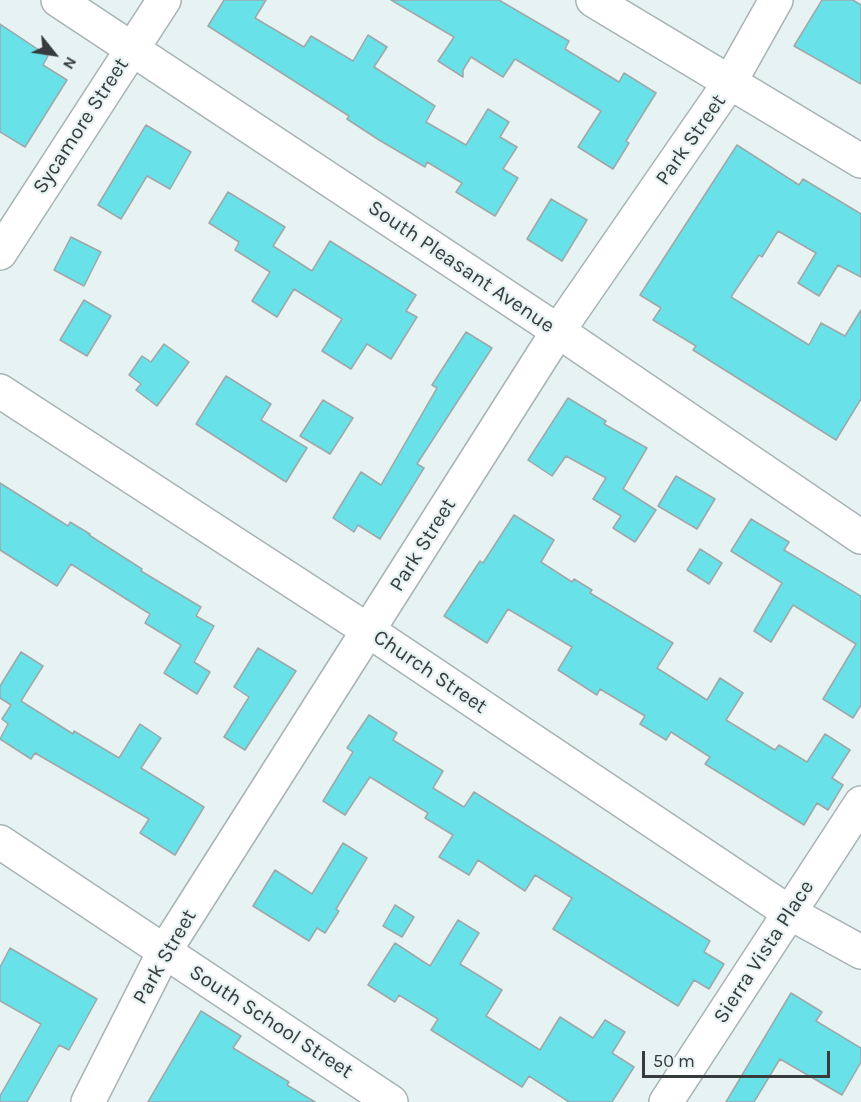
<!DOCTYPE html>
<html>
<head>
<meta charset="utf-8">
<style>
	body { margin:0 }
	#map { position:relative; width:861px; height:1102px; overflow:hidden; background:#e7f2f3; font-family:Karla,sans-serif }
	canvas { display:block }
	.north { position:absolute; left:24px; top:24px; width:60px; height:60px; -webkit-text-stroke:4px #e7f2f3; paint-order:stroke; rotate:120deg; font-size:16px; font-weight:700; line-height:24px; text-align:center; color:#373b3c }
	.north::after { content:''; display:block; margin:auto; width:21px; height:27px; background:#373b3c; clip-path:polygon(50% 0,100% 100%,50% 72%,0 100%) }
	.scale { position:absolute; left:642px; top:1051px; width:188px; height:27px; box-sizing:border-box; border:3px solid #373b3c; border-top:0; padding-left:8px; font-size:18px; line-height:21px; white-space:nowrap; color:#373b3c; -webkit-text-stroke:4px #e7f2f3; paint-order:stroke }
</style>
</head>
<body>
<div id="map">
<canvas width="861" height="1102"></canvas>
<div class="north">N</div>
<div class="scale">50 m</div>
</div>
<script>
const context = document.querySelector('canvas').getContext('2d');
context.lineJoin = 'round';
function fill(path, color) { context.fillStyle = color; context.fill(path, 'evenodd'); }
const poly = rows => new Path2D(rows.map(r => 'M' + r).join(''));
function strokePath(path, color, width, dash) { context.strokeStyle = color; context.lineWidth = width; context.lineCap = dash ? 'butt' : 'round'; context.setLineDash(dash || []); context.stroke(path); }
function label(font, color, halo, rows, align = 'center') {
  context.font = font + ' Karla,sans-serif'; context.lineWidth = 4.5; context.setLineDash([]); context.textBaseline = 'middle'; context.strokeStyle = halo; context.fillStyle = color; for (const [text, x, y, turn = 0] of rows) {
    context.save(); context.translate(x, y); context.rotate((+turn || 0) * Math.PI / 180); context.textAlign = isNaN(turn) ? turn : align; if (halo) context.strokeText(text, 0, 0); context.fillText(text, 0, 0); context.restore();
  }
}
const building = poly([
	[224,0,266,0,255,18,304,47,311,36,353,61,368,35,387,47,374,67,435,106,426,122,466,145,488,109,509,122,500,137,517,147,503,169,518,178,495,216,456,192,462,183,427,162,425,167,379,140,347,119,349,116,208,26,224,0],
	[391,0,499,0,569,41,565,49,619,82,624,73,656,93,626,141,629,143,613,169,578,147,601,111,515,59,503,77,471,57,463,70,463,77,438,61,454,37,391,0],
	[822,0,853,0,861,5,861,84,794,46,822,0],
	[0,24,48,56,43,65,67,80,25,147,0,132,0,24],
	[146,125,191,152,170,189,147,176,121,219,98,205,146,125],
	[737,145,799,185,803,179,861,214,861,277,838,265,819,296,798,283,816,253,778,231,762,257,759,255,731,297,809,345,821,323,845,336,861,310,861,399,836,440,693,350,696,346,653,320,661,308,640,295,737,145],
	[228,192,285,227,273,246,312,271,330,241,416,295,406,311,417,317,391,359,367,344,351,369,322,351,342,319,294,289,277,317,252,301,270,272,235,250,239,242,209,223,228,192],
	[551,199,587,220,562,261,527,239,551,199],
	[71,237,101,252,84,286,54,270,71,237],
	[84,300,111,316,87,356,60,340,84,300],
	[466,332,492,348,417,464,424,468,380,539,358,525,354,532,333,518,361,472,381,485,437,388,432,385,466,332],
	[164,344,189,362,157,406,136,390,141,384,129,375,142,356,151,362,164,344],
	[226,376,271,404,261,420,307,448,286,482,196,424,226,376],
	[568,398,606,421,604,424,647,448,623,489,656,510,635,542,613,528,621,516,593,499,606,478,566,456,552,476,528,460,568,398],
	[323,400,353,418,330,454,300,436,323,400],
	[676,476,715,499,697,529,658,506,676,476],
	[0,483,68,526,70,522,90,534,89,535,142,569,141,571,201,607,196,616,214,626,194,662,210,672,197,694,164,673,181,645,145,623,150,614,71,564,57,586,0,550,0,483],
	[514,515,554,540,541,562,572,582,574,579,592,590,590,593,673,643,657,668,707,700,720,678,743,693,726,720,775,750,779,745,807,762,825,734,850,750,832,778,843,785,828,810,817,803,804,825,705,764,710,757,671,732,666,740,640,724,645,716,600,689,597,695,558,670,572,647,508,609,487,643,444,616,480,561,483,563,514,515],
	[751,519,789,542,784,550,861,596,861,705,853,718,823,699,856,644,793,605,771,642,754,631,782,583,731,551,751,519],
	[700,549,722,563,709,584,687,570,700,549],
	[258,648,296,671,245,750,224,737,249,697,234,687,258,648],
	[21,652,43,666,21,701,73,734,74,731,119,758,140,724,161,738,141,768,204,807,175,855,140,833,149,819,35,753,31,759,0,739,8,724,2,719,11,705,0,698,0,686,21,652],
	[369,715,397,733,393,740,443,771,433,788,464,807,474,792,710,941,704,952,724,964,709,989,694,980,678,1006,574,942,553,929,572,898,535,875,525,891,478,860,469,875,439,857,453,835,425,818,428,813,370,777,345,815,323,801,353,752,347,748,369,715],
	[343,843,367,858,336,909,339,911,325,933,317,928,309,941,253,906,275,870,312,894,343,843],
	[395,905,414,917,402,937,383,926,395,905],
	[458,920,479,933,460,964,502,990,486,1016,540,1050,560,1017,593,1038,605,1020,625,1032,612,1053,634,1067,612,1102,569,1102,529,1076,522,1087,431,1030,438,1019,399,995,395,1002,368,985,395,943,430,966,458,920],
	[10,948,97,999,69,1050,59,1045,27,1102,0,1102,0,1096,41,1024,0,1001,0,967,10,948],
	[791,993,822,1012,816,1021,861,1048,861,1062,842,1095,780,1059,754,1102,726,1102,791,993],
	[201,1011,241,1036,233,1048,289,1082,287,1085,315,1102,148,1102,201,1011]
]);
fill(building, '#68e1e8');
strokePath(building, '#9ea8a9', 1.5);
const minor = poly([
	[58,0,558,331,861,537],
	[593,0,861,161],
	[0,253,164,0],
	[0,391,369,631,790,913,861,952],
	[0,842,391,1102],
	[88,1102,164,952,558,331,730,82,776,0],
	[666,1102,861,803]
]);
strokePath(minor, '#a8b3b4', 36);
strokePath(minor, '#fff', 33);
label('21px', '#373b3c', '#e7f2f3', [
	["Sycamore Street",81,126,-57],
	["Park Street",691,140,-55],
	["South Pleasant Avenue",461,267,34],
	["Park Street",423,545,-58],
	["Church Street",430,672,34],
	["Sierra Vista Place",764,952,-57],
	["Park Street",165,957,-60],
	["South School Street",271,1022,33]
]);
</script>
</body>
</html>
